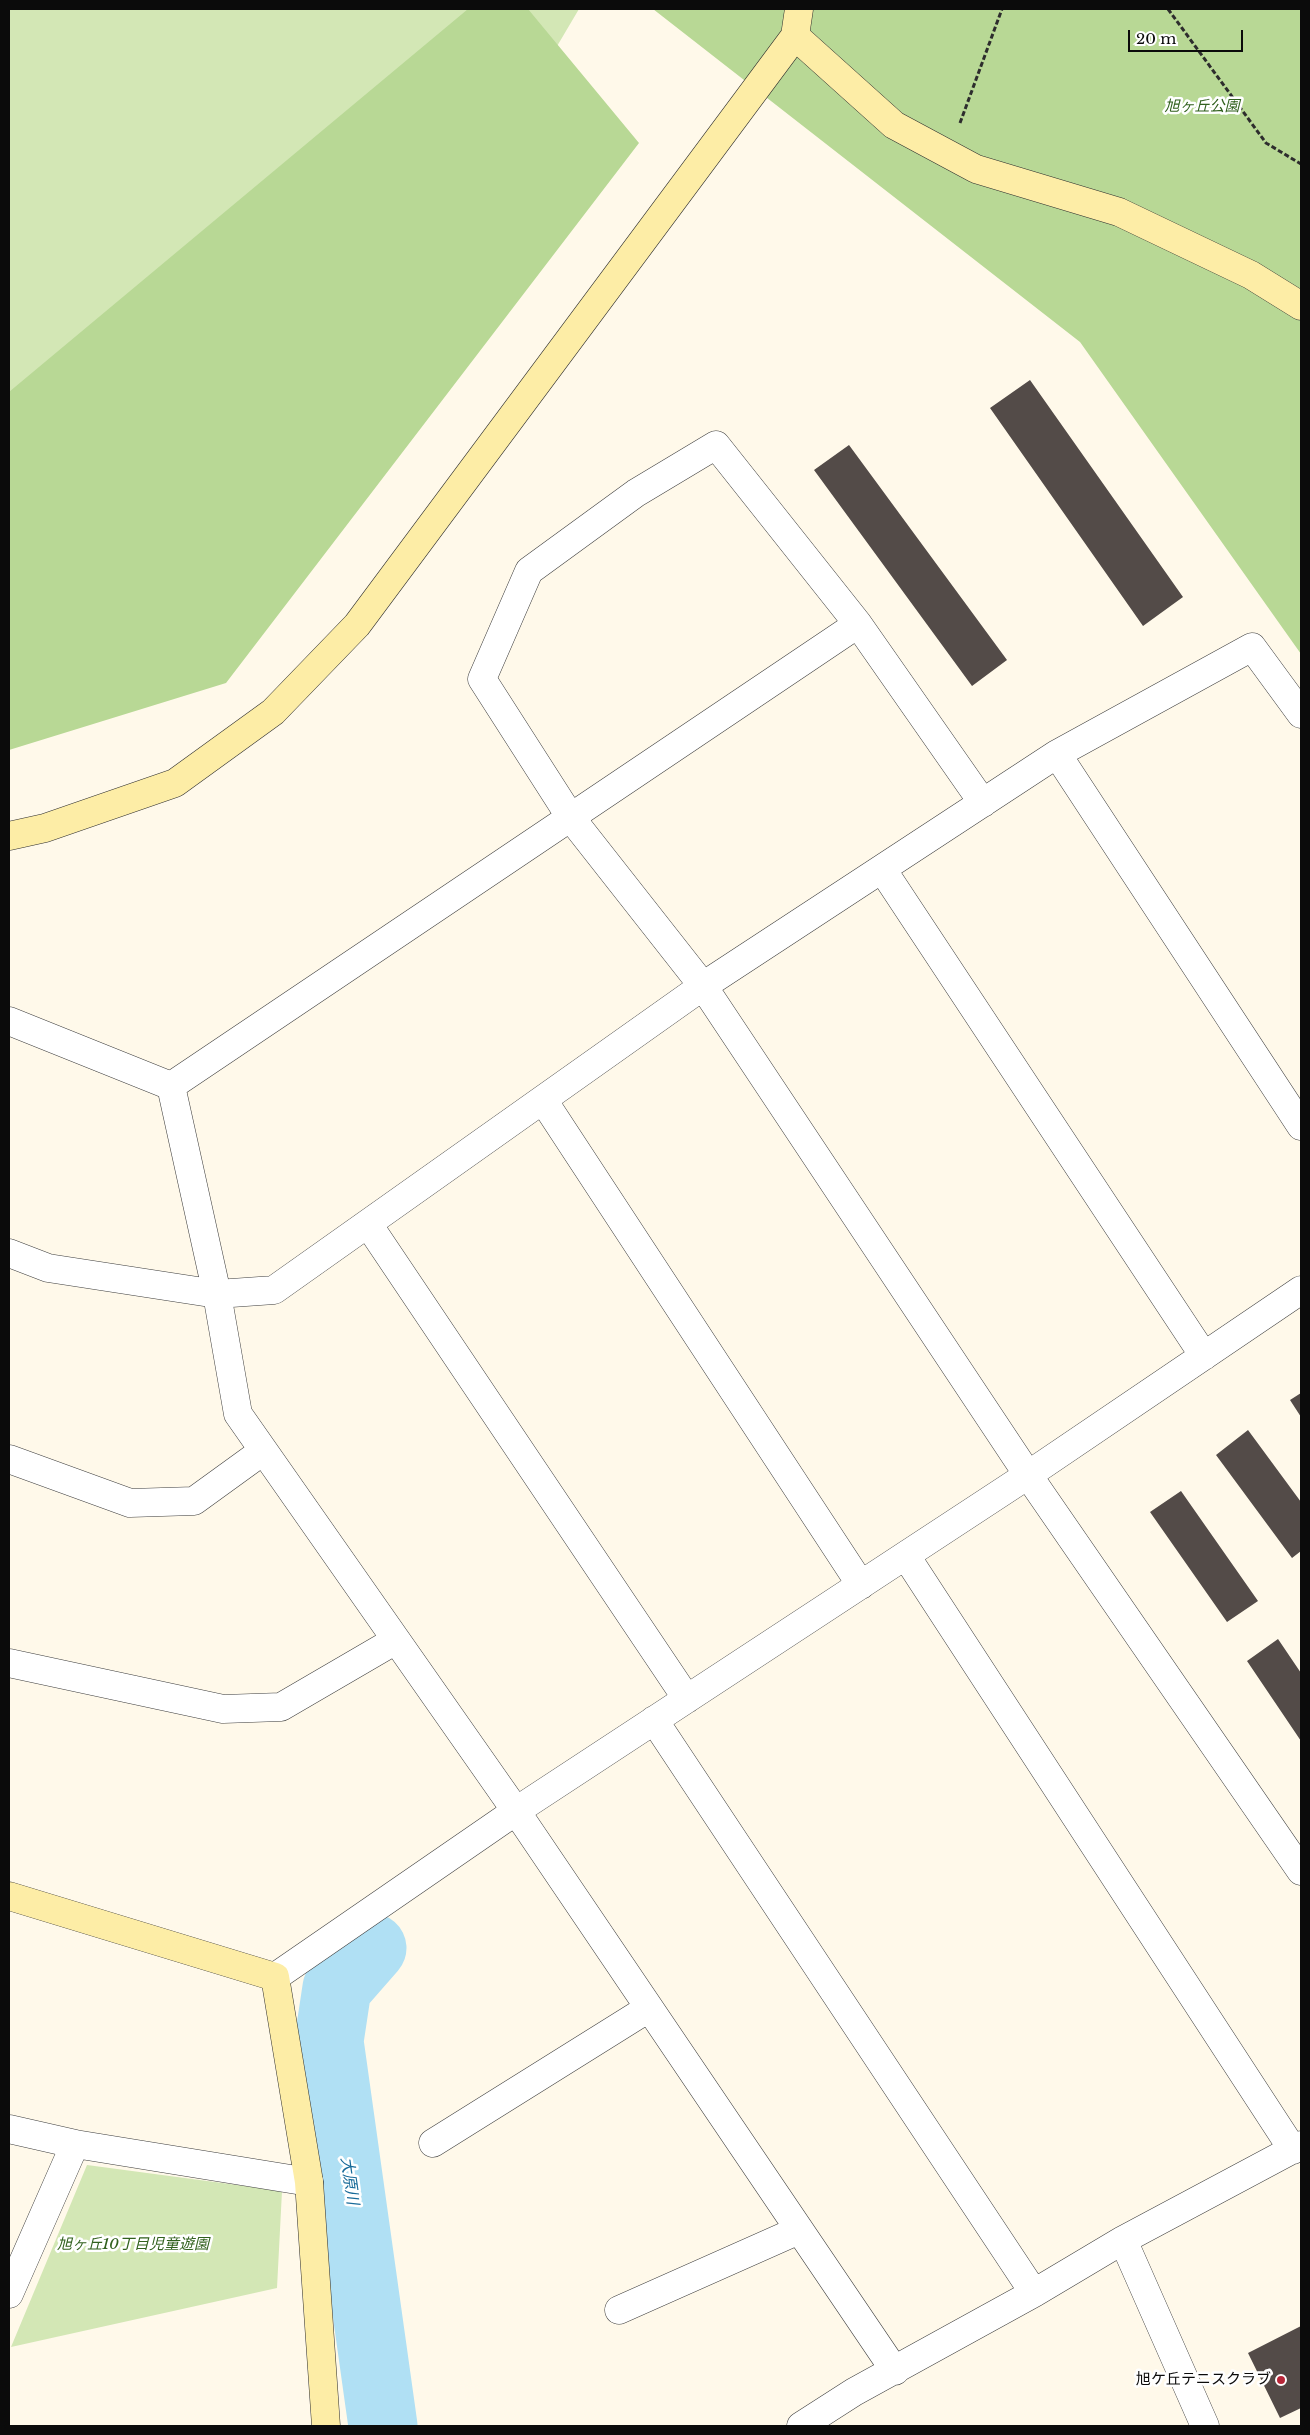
<!DOCTYPE html>
<html>
<head>
<meta charset="utf-8">
<style>
	body { margin:0 }
	#map { position:relative; width:1310px; height:2435px; overflow:hidden; background:#fff9ea; font-family:"Libre Baskerville",serif }
	canvas { display:block }
	.frame { position:absolute; inset:0; border:10px solid #0b0b0b; pointer-events:none }
	.scale { position:absolute; left:1128px; top:30px; width:115px; height:22px; box-sizing:border-box; border:2px solid #0b0b0b; border-top:0; padding-left:6px; font-size:15px; line-height:18px; white-space:nowrap; color:#0b0b0b; -webkit-text-stroke:4px #fff; paint-order:stroke }
</style>
</head>
<body>
<div id="map">
<canvas width="1310" height="2435"></canvas>
<div class="frame"></div>
<div class="scale">20 m</div>
</div>
<script>
const context = document.querySelector('canvas').getContext('2d');
context.lineJoin = 'round';
function fill(path, color) { context.fillStyle = color; context.fill(path, 'evenodd'); }
const poly = rows => new Path2D(rows.map(r => 'M' + r).join(''));
function strokePath(path, color, width, dash) { context.strokeStyle = color; context.lineWidth = width; context.lineCap = dash ? 'butt' : 'round'; context.setLineDash(dash || []); context.stroke(path); }
function label(font, color, halo, rows, align = 'center') {
  context.font = font + ' "Libre Baskerville","Noto Sans JP",serif'; context.lineWidth = 5; context.setLineDash([]); context.textBaseline = 'middle'; context.strokeStyle = halo; context.fillStyle = color; for (const [text, x, y, turn = 0] of rows) {
    context.save(); context.translate(x, y); context.rotate((+turn || 0) * Math.PI / 180); context.textAlign = isNaN(turn) ? turn : align; if (halo) context.strokeText(text, 0, 0); context.fillText(text, 0, 0); context.restore();
  }
}
fill(poly([
	[9,9,579,9,248,569,9,703],
	[87,2165,282,2191,277,2288,11,2347]
]), '#d3e7b5');
fill(poly([
	[468,9,528,9,639,143,226,683,9,750,9,392],
	[653,9,1301,9,1301,654,1080,342]
]), '#b8d895');
strokePath(poly([
	[372,1948,337,1988,329,2041,383,2426]
]), '#b0e0f4', 69);
fill(poly([
	[1030,380,1183,597,1143,626,990,408],
	[849,445,1007,660,972,686,814,470],
	[1301,1393,1301,1417,1290,1400],
	[1248,1430,1301,1502,1301,1551,1292,1558,1216,1455],
	[1181,1491,1258,1601,1227,1622,1150,1512],
	[1278,1639,1301,1673,1301,1741,1247,1661],
	[1301,2326,1301,2408,1280,2418,1248,2353]
]), '#534b48');
const street = poly([
	[1057,754,1301,1126],
	[983,803,858,624,716,445,636,493,529,571,482,679,571,818,703,986,1028,1475,1301,1871],
	[882,869,1204,1356],
	[9,1021,171,1086,858,624],
	[171,1086,217,1294,238,1414,516,1811,895,2371],
	[543,1100,861,1585],
	[368,1224,687,1699],
	[9,1253,48,1268,217,1294,274,1290,703,986,1057,754,1252,647,1301,714],
	[9,1459,130,1503,194,1501,263,1451],
	[906,1556,1293,2150],
	[9,1663,223,1709,281,1707,396,1640],
	[654,1720,1034,2293],
	[275,1977,516,1811,1028,1475,1301,1290],
	[9,2129,75,2144],
	[433,2143,649,2008],
	[1123,2240,1205,2426],
	[9,2294,75,2144,309,2182],
	[619,2310,799,2230],
	[801,2426,854,2392,1034,2293,1123,2240,1301,2145]
]);
const secondary = poly([
	[795,36,894,125,976,169,1119,212,1251,275,1301,306],
	[9,836,45,828,175,783,273,712,357,625,795,36,799,9],
	[9,1896,275,1977,309,2182,326,2426]
]);
strokePath(street, '#3e3e3e', 29);
strokePath(secondary, '#2d2d2d', 29);
strokePath(poly([
	[1168,9,1266,143,1301,164],
	[960,123,1002,9]
]), '#2d2d2d', 3, [5, 2.5]);
strokePath(street, '#fff', 28);
strokePath(secondary, '#fdeda6', 28);
for (const [x, y, r, color] of [
	[1281,2380,5,"#b72739"]
]) { const dot = new Path2D(); dot.arc(x, y, r, 0, 2 * Math.PI); context.fillStyle = color; context.fill(dot); strokePath(dot, '#fff', 2); }
label('italic 15px', '#31611e', '#fff', [
	["旭ヶ丘公園",1202,107],
	["旭ヶ丘10丁目児童遊園",133,2245]
]);
label('15px', '#0b0b0b', '#fff', [
	["旭ケ丘テニスクラブ",1271,2380]
], 'right');
label('italic 16px', '#186b99', '#fff', [
	["大原川",349,2181,82]
]);
</script>
</body>
</html>
